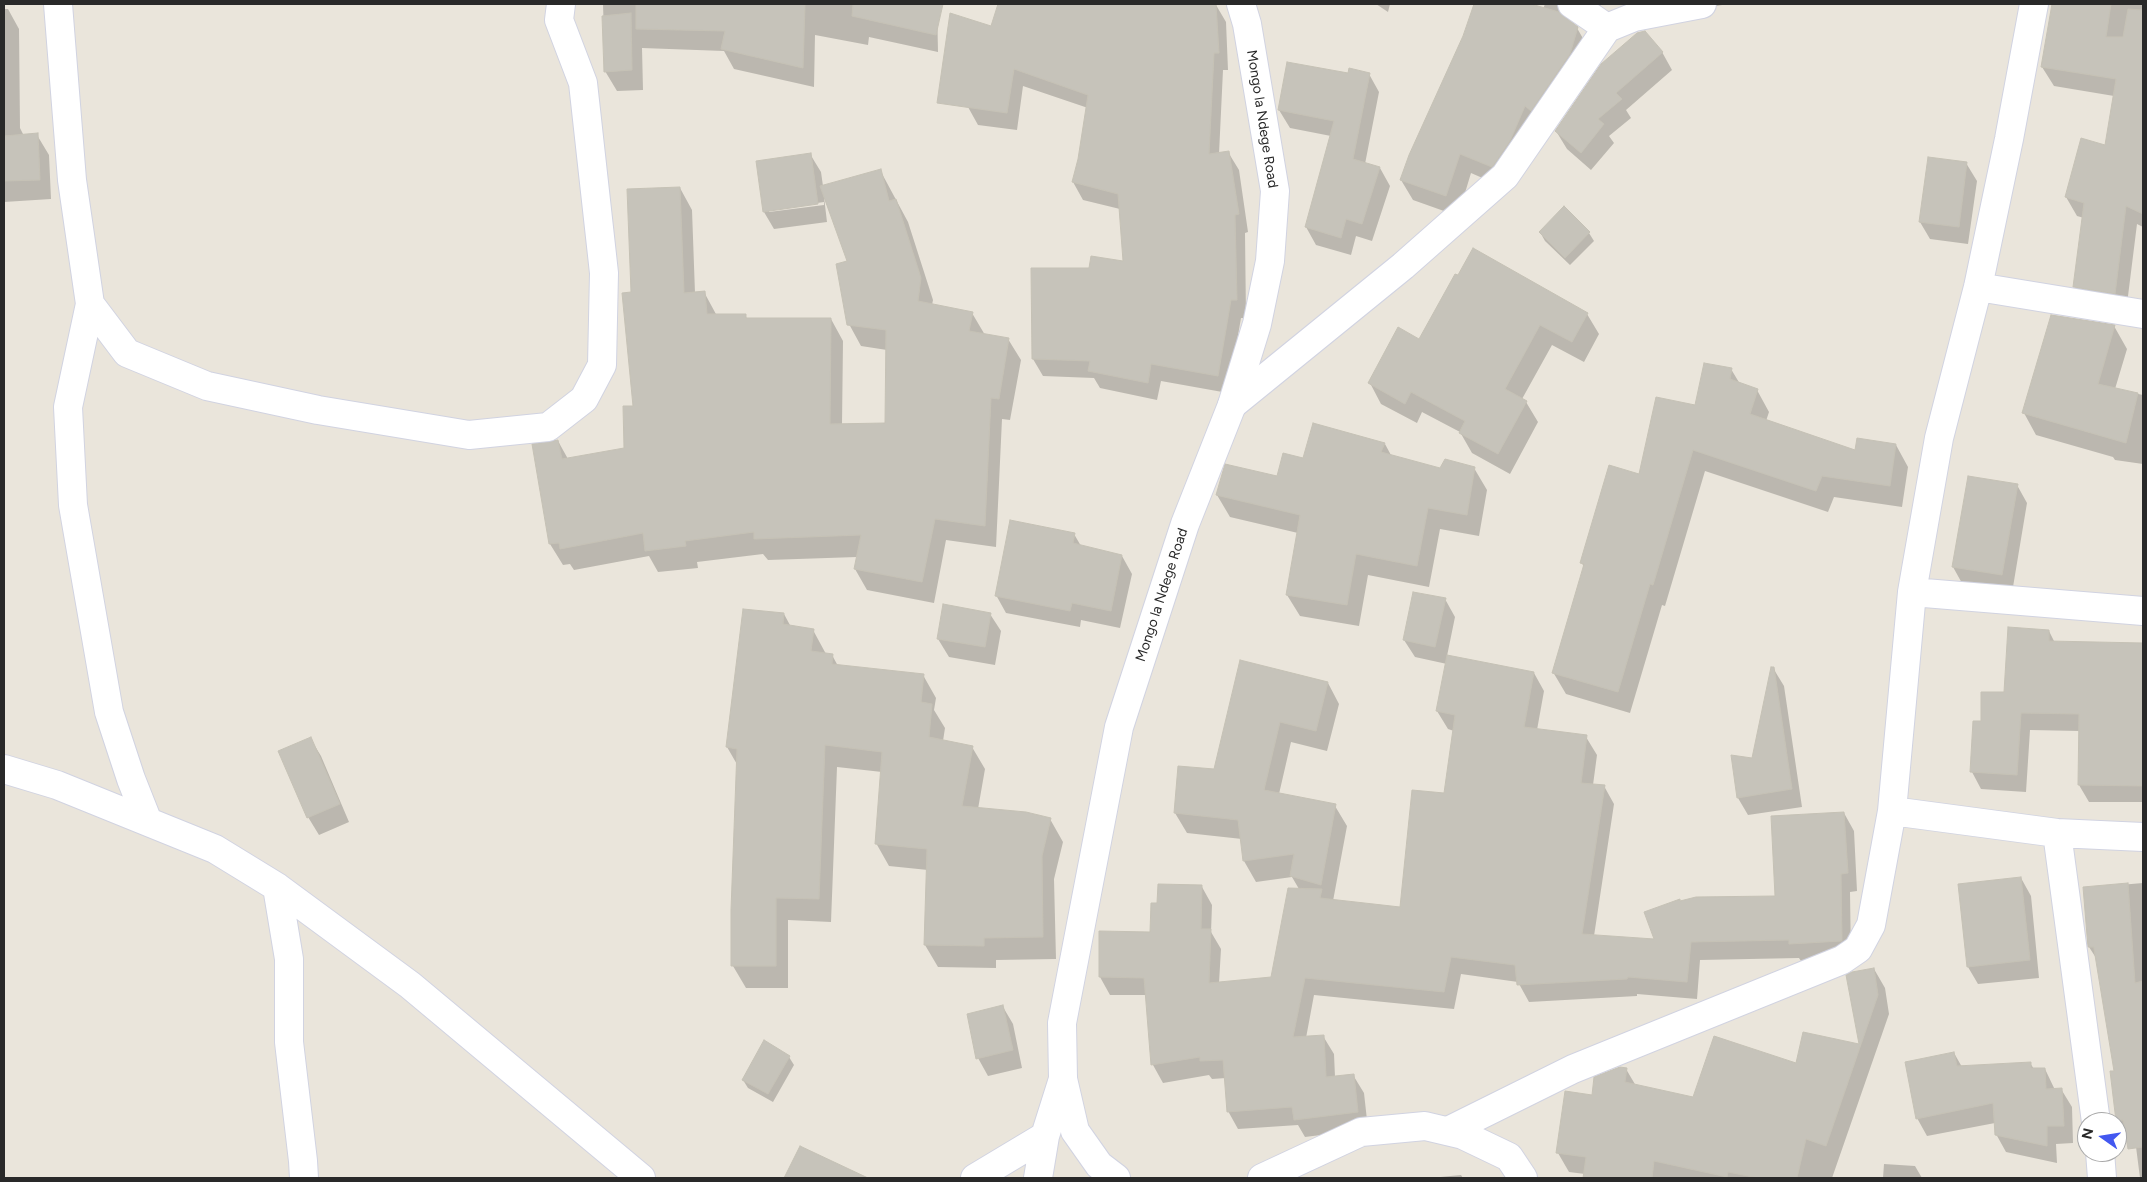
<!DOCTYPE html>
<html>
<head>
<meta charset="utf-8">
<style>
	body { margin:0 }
	#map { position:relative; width:2147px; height:1182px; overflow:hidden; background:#eae5db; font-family:Figtree,sans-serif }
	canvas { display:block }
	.frame { position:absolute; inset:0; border:5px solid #292929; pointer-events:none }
	.north { position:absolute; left:2077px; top:1112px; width:50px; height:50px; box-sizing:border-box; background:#fff; border:1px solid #a9a9a9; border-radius:50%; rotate:283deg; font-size:14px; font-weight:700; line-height:20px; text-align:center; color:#292929 }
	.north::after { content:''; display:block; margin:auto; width:18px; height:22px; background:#4358f0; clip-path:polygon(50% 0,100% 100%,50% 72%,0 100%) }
</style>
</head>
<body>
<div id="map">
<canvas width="2147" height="1182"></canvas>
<div class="frame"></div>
<div class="north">N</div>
</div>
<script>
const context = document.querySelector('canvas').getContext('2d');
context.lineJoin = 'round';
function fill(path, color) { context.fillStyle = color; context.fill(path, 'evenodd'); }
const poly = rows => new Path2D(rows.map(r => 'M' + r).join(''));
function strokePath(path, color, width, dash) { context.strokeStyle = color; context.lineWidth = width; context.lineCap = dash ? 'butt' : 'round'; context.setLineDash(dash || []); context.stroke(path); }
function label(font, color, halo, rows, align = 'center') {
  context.font = font + ' Figtree,sans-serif'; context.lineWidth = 4; context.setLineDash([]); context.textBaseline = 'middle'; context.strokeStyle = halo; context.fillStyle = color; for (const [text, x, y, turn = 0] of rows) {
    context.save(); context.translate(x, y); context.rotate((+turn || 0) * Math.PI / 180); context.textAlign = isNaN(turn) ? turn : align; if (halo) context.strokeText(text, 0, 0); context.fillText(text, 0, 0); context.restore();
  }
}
fill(poly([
	[603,4,937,4,938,52,869,37,868,45,815,35,814,87,734,69,724,51,642,48,643,90,617,91,605,71],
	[999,4,1025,10,1026,4,1216,5,1226,22,1228,70,1223,70,1219,154,1228,152,1239,170,1248,232,1245,233,1246,318,1241,318,1228,393,1161,381,1157,400,1100,388,1094,378,1043,376,1033,359,1125,262,1120,209,1083,200,1073,182,1079,159,1088,108,1023,86,1017,130,978,125,968,107],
	[1376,4,1390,4,1388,12],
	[1475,4,1514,4,1521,6,1522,4,1527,4,1543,9,1545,4,1601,4,1598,15,1571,15,1568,22,1577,28,1589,49,1503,187,1471,173,1458,216,1413,200,1401,180,1464,36],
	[1663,4,1728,4,1669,14],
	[2057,4,2143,4,2143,227,2137,224,2126,312,2086,306,2075,286,2084,218,2077,216,2066,197,2106,147,2114,96,2054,86,2042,67],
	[4,9,8,9,19,29,20,128,24,136,37,135,49,155,51,199,4,202],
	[1662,52,1672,70,1626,110,1631,118,1609,136,1614,143,1591,170,1567,149,1556,131],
	[1369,74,1379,92,1365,164,1380,168,1390,186,1372,241,1356,236,1351,255,1316,245,1306,227,1331,136,1290,128,1279,110,1348,75],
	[810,154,821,172,823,186,880,170,908,222,933,300,932,305,972,313,985,335,1008,339,1021,360,1010,420,1002,419,996,547,946,540,934,603,867,590,855,569,857,557,768,560,763,554,697,562,698,568,658,572,649,556,574,570,570,564,563,565,550,544,533,445,558,441,568,459,625,449,634,407,632,293,680,188,692,210,695,293,704,292,717,316,745,315,747,319,831,319,843,341,842,425,886,424,887,350,861,346,849,324,849,262,824,197,827,222,774,229,764,212],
	[824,202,824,205,769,212,769,210],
	[1966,163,1977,181,1968,244,1930,239,1920,222],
	[1564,208,1589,233,1594,241,1570,265,1545,241,1540,232],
	[1459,277,1587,314,1599,334,1584,362,1552,345,1522,399,1526,402,1538,422,1510,474,1472,453,1460,432,1422,412,1417,423,1381,404,1370,383,1419,340],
	[2114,326,2127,349,2115,389,2143,395,2143,464,2115,460,2113,457,2036,435,2024,413],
	[1731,369,1740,384,1757,390,1769,412,1766,421,1856,451,1896,445,1908,467,1902,507,1834,497,1828,512,1705,471,1665,606,1662,605,1630,713,1566,694,1553,672,1584,568,1582,563,1640,476,1696,407],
	[1385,444,1392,457,1440,470,1474,468,1487,490,1479,536,1440,529,1429,587,1368,575,1359,626,1300,616,1287,595,1298,533,1230,517,1217,495,1278,478,1304,459],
	[1969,477,2017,485,2027,503,2012,593,1963,585,1953,567],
	[1074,534,1081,546,1122,556,1132,574,1120,628,1081,620,1080,627,1006,613,996,595],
	[1445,599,1455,617,1447,656,1534,673,1544,691,1537,730,1586,737,1597,755,1593,785,1604,786,1614,804,1594,936,1655,940,1680,902,1777,897,1844,813,1854,831,1857,891,1850,892,1851,960,1801,961,1799,958,1700,960,1697,999,1637,994,1637,996,1529,1002,1518,982,1461,974,1454,1009,1314,995,1306,1038,1323,1036,1334,1054,1335,1077,1353,1075,1364,1093,1368,1129,1305,1137,1298,1125,1238,1129,1228,1111,1226,1078,1212,1079,1209,1075,1163,1083,1153,1065,1147,995,1110,995,1100,977,1151,934,1158,905,1202,887,1212,905,1211,932,1221,949,1219,983,1272,978,1299,889,1292,877,1256,882,1244,861,1242,839,1187,833,1175,813,1215,770,1328,683,1339,704,1327,751,1291,742,1279,794,1335,806,1347,826,1333,901,1401,908,1445,795,1454,731,1448,729,1437,711,1447,664,1415,657,1404,640],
	[784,614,791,627,813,630,826,654,832,655,838,666,923,675,936,698,934,710,945,728,943,741,972,747,985,769,978,809,1050,819,1063,842,1054,879,1056,959,996,960,996,968,938,967,925,945,928,870,889,866,876,843,882,772,837,767,831,922,788,920,788,988,746,988,733,966,738,766,727,747],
	[990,614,1001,631,995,665,949,657,938,639],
	[2049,631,2055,643,2143,645,2143,802,2089,802,2079,785,2080,731,2030,730,2026,792,1981,789,1972,772,1982,722],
	[1773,668,1784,686,1802,807,1748,815,1738,798,1752,760],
	[310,738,321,756,349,822,319,835,308,817],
	[2021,878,2031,896,2039,978,1978,984,1968,967],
	[2143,883,2143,1178,2140,1178,2135,1139,2128,1140,2117,1120,2116,1072,2098,961,2089,947,2084,888],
	[1874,969,1885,988,1889,1014,1832,1178,1584,1178,1585,1174,1569,1172,1558,1153,1593,1096,1626,1069,1636,1086,1694,1098,1797,1065,1804,1033,1861,1046,1848,976],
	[1003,1007,1013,1024,1022,1068,988,1076,978,1058],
	[1954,1053,1962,1067,2030,1063,2034,1069,2045,1069,2055,1090,2061,1089,2072,1107,2073,1143,2056,1144,2057,1163,2006,1152,1996,1134,1995,1123,1927,1136,1917,1118],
	[789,1057,794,1065,773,1102,748,1088,743,1080],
	[801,1147,865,1178,786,1178],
	[1884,1164,1915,1166,1922,1178,1883,1178],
	[1461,1175,1463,1178,1430,1178]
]), '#0003');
const building = poly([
	[636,4,805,4,803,68,721,49,725,31,636,29,636,4],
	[853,4,943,4,936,35,852,16,853,4],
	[998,4,1216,4,1219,53,1214,53,1209,154,1229,151,1239,214,1235,215,1237,300,1231,300,1218,376,1151,364,1148,383,1088,371,1090,361,1032,359,1031,268,1089,268,1091,256,1123,261,1118,194,1072,182,1078,159,1088,95,1014,69,1007,113,937,103,950,13,991,26,998,4],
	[1474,4,1531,4,1559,12,1578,27,1570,54,1531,111,1525,106,1510,141,1493,166,1492,167,1460,154,1446,196,1400,180,1409,155,1463,36,1474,4],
	[2052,4,2111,4,2106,37,2123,37,2128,9,2143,10,2143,214,2126,206,2115,294,2073,287,2084,203,2065,197,2081,138,2105,145,2116,79,2041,67,2052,4],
	[631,13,632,70,604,72,602,16,631,13],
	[1645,31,1663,52,1616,93,1622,99,1598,119,1604,124,1581,153,1555,131,1601,64,1637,33,1645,31],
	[1287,62,1348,73,1349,68,1370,73,1353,159,1380,167,1362,224,1346,219,1341,238,1305,227,1334,121,1278,110,1287,62],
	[38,133,40,180,4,181,4,136,38,133],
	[811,153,818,204,763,212,756,161,811,153],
	[1928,157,1967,162,1959,227,1919,222,1928,157],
	[881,169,889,201,896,199,921,278,918,301,973,312,969,331,1009,338,999,399,991,398,985,526,935,519,922,582,854,569,861,535,754,539,754,532,685,541,686,546,645,551,643,533,560,549,559,543,549,544,532,444,558,440,562,459,624,448,623,406,633,406,622,293,631,292,627,189,680,187,684,293,705,291,707,314,746,314,746,318,831,318,830,424,885,423,886,330,847,325,836,264,847,261,820,186,881,169],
	[1564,206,1590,232,1565,258,1539,232,1564,206],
	[1473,248,1588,313,1572,342,1540,325,1505,389,1527,401,1498,454,1459,433,1465,421,1411,392,1405,404,1368,383,1398,327,1419,339,1455,274,1458,275,1473,248],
	[2051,315,2115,325,2098,384,2138,393,2126,443,2022,413,2051,315],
	[1704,363,1732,368,1730,379,1758,389,1750,414,1855,450,1857,438,1896,444,1890,486,1822,476,1816,491,1693,450,1653,585,1650,584,1618,692,1552,673,1584,564,1580,563,1609,465,1639,474,1656,397,1695,405,1704,363],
	[1313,423,1385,443,1381,452,1440,468,1445,459,1475,467,1467,515,1428,508,1417,566,1356,554,1347,605,1286,595,1300,515,1216,495,1225,464,1277,476,1283,453,1303,458,1313,423],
	[1968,476,2018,484,2002,575,1952,567,1968,476],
	[1010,520,1075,533,1073,543,1122,555,1111,611,1072,603,1070,611,995,596,1010,520],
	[1413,592,1446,598,1435,647,1403,640,1413,592],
	[943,604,991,613,985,647,937,639,943,604],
	[743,609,784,613,783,624,814,629,811,651,833,654,832,664,924,674,921,702,932,704,929,737,973,746,962,806,1026,812,1051,818,1042,856,1043,937,984,938,984,946,924,945,927,849,875,844,882,752,825,745,819,899,776,898,776,966,731,966,731,910,737,749,726,747,743,609],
	[2008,627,2049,630,2049,641,2143,643,2143,786,2078,785,2079,714,2021,713,2017,775,1970,772,1973,721,1981,721,1981,692,2004,692,2008,627],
	[1447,655,1534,672,1524,727,1587,735,1581,783,1605,785,1582,934,1654,939,1644,912,1680,899,1680,901,1696,897,1775,896,1771,816,1844,812,1848,873,1841,874,1842,941,1789,944,1789,940,1691,942,1687,982,1628,977,1627,979,1517,985,1515,965,1451,957,1444,992,1305,978,1293,1037,1324,1035,1326,1077,1354,1074,1358,1112,1294,1120,1292,1107,1227,1112,1223,1060,1200,1061,1200,1057,1151,1065,1144,978,1099,977,1099,931,1150,932,1151,903,1157,903,1158,884,1202,885,1201,929,1211,929,1209,983,1271,977,1288,888,1322,889,1320,898,1400,907,1412,790,1444,793,1455,715,1436,711,1447,655],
	[1240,660,1328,682,1316,731,1280,722,1264,790,1336,804,1321,885,1290,876,1294,854,1243,861,1238,820,1174,813,1178,766,1214,769,1240,660],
	[1771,667,1774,667,1792,789,1737,798,1731,755,1752,758,1771,667],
	[311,737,340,804,307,818,278,751,311,737],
	[2021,877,2030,960,1967,967,1958,884,2021,877],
	[2128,883,2135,983,2143,981,2143,1147,2128,1149,2123,1120,2116,1121,2110,1071,2114,1071,2094,949,2094,947,2088,947,2083,887,2128,883],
	[1874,968,1878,995,1826,1146,1806,1139,1797,1178,1758,1178,1728,1172,1727,1177,1654,1161,1652,1178,1583,1178,1586,1157,1556,1153,1565,1091,1592,1095,1594,1077,1620,1067,1627,1068,1625,1082,1693,1097,1714,1036,1796,1063,1803,1032,1859,1044,1846,975,1852,972,1874,968],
	[1003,1005,1013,1050,976,1059,967,1014,1003,1005],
	[764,1040,790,1056,768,1094,742,1080,764,1040],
	[1954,1052,1957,1066,2031,1062,2031,1068,2045,1068,2046,1089,2062,1088,2064,1126,2047,1126,2047,1146,1995,1135,1993,1103,1916,1119,1905,1062,1954,1052],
	[800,1146,868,1178,784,1178,800,1146]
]);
fill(building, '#c6c3ba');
strokePath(building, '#c5c1b5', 1);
const street = poly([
	[58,4,72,180,90,304,127,353,207,386,318,410,469,435,548,427,584,399,602,365,604,273,583,83,559,20,561,4],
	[1572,4,1607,28],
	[1978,287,2143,314],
	[90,304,68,407,73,505,109,712,131,779,148,822],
	[1232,405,1403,266,1505,176,1607,28,1634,17,1702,4],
	[1912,592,2143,611],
	[4,769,57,785,215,849,277,887,410,985,641,1178],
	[1892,811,2057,833,2143,837],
	[2057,833,2096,1122],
	[277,887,289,959,289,1042,303,1161,304,1178],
	[1450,1130,1573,1069,1842,960,1858,949,1871,925,1892,811,1912,592,1939,438,1978,287,2009,139,2034,4],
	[2100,1152,2102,1178],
	[975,1178,1045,1136],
	[1038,1178,1045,1136,1063,1079]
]);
const secondary = poly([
	[1116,1178,1099,1165,1075,1131,1063,1079,1062,1023,1119,727,1185,524,1232,405,1257,324,1270,261,1275,191,1247,24,1241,4],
	[1262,1178,1361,1132,1425,1126,1463,1135,1509,1157,1523,1178]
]);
strokePath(street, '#d1d3e1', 30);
strokePath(secondary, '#d1d3e1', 30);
strokePath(street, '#fff', 28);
strokePath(secondary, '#fff', 28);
label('14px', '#292929', '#fff', [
	["Mongo la Ndege Road",1262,119,81],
	["Mongo la Ndege Road",1162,595,-72]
]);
</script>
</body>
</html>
